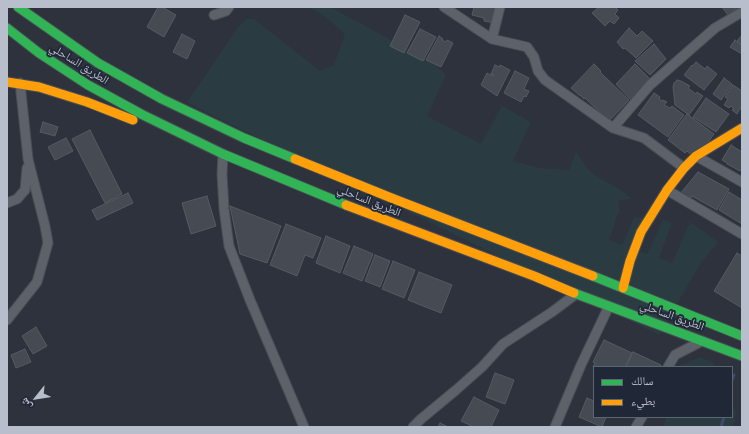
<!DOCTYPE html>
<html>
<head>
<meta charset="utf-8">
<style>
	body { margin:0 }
	#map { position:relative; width:749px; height:434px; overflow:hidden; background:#2d323c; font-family:Manrope,"Noto Naskh Arabic",sans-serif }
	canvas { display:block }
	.frame { position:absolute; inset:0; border:8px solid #b8becc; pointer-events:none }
	.legend { position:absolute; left:593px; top:366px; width:140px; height:52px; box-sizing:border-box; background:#202837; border:1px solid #5d6473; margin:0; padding:5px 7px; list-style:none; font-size:12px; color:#b8becc }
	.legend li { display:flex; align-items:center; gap:8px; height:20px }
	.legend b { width:20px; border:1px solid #5d6473 }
	.north { position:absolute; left:16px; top:378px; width:40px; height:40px; -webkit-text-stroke:3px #202837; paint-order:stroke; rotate:240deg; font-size:11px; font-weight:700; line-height:16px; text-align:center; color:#b8becc }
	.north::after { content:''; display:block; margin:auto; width:14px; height:18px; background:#b8becc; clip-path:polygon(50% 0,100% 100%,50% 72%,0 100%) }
</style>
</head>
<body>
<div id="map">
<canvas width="749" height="434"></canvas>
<div class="frame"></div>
<ul class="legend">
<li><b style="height:5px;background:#30b455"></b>سالك</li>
<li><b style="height:5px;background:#ff9f0a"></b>بطيء</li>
</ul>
<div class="north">ش</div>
</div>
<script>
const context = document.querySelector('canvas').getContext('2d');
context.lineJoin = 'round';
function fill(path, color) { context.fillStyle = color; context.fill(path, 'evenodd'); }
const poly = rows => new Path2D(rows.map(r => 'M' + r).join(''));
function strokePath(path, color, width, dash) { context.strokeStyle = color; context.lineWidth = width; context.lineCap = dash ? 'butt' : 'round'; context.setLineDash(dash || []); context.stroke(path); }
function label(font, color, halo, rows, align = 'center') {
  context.font = font + ' Manrope,"Noto Naskh Arabic",sans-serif'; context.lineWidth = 3.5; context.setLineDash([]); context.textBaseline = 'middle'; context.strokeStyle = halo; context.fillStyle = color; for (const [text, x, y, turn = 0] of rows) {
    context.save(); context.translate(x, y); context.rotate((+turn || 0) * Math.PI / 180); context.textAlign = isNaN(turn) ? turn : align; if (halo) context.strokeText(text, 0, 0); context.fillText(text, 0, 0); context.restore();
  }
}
fill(poly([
	[308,7,330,7,421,56,436,66,446,75,427,116,481,144,502,106,531,122,513,161,539,168,569,170,576,152,587,168,596,176,621,190,630,197,630,199,620,200,618,203,620,212,618,214,609,240,622,245,634,217,645,218,634,249,647,254,663,220,672,223,659,258,672,263,690,222,718,242,700,264,659,335,214,116,187,102,239,26,247,19,254,19,320,71,334,65,345,34,324,16],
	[700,357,712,362,715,367,678,367],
	[732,405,736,412,733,427,663,427,667,417,732,417]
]), '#2a3c42');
strokePath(poly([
	[732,380,734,375],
	[721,427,724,417]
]), '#3c4a67', 3);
const building = poly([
	[158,7,162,7,176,15,164,37,147,27,158,7],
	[474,7,498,7,494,23,484,21,484,18,472,15,474,7],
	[599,7,615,7,618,10,615,14,619,18,614,24,610,21,605,26,592,13,599,7],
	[722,7,738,7,728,15,722,7],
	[405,15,420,22,404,53,390,46,405,15],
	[629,28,637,36,642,31,653,41,636,58,625,48,623,49,617,42,629,28],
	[420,29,436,37,423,61,407,53,420,29],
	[182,34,195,41,187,59,173,52,182,34],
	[742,35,742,45,737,41,742,35],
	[439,36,443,39,442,40,446,42,447,40,453,43,441,67,426,60,439,36],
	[735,40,742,46,742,54,730,47,735,40],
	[654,44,666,59,650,75,635,61,654,44],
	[696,62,705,69,707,66,717,74,704,90,684,75,692,65,693,66,696,62],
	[594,64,601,71,600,72,629,100,609,121,585,98,584,99,580,95,579,95,571,88,594,64],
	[635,64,652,81,631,100,616,84,635,64],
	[495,65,499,67,500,65,510,70,497,96,481,85,487,73,493,76,494,75,491,74,495,65],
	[515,71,529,78,524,89,529,91,526,97,524,96,521,102,504,93,515,71],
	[724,78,732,84,721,100,713,94,724,78],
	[677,80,681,81,690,86,688,88,696,94,697,92,703,96,689,115,675,105,673,87,674,83,677,80],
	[733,85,742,91,742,106,737,114,732,110,734,109,731,106,729,108,724,105,728,99,725,97,733,85],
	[654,93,660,97,659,99,662,101,663,100,667,102,664,105,670,108,672,106,684,115,668,137,638,115,654,93],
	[706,98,729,114,716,132,693,117,706,98],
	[687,114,714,134,706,145,693,156,687,151,685,153,668,140,687,114],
	[43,122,58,127,55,136,40,132,43,122],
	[90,130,122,194,105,203,72,139,90,130],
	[66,138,73,151,55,160,48,147,66,138],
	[731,145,742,152,742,168,740,171,727,164,727,163,722,160,731,145],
	[698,172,729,189,717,210,692,196,690,200,680,194,698,172],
	[729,192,742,200,742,224,719,210,729,192],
	[128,193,133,203,97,220,92,210,128,193],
	[207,196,216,226,191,234,182,203,207,196],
	[230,206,281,226,267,263,240,254,230,206],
	[286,224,321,238,313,258,305,255,297,276,270,265,286,224],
	[326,236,350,246,340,273,316,263,326,236],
	[354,246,373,254,362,281,343,273,354,246],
	[737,253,742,256,742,308,714,291,737,253],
	[375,255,390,261,380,287,365,281,375,255],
	[393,261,415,270,404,298,382,289,393,261],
	[419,272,452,285,441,313,408,300,419,272],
	[36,327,47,346,33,354,22,336,36,327],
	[604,340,632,353,625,367,593,367,595,363,593,362,604,340],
	[25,349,31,362,16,368,11,355,25,349],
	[633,352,661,365,660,367,626,367,633,352],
	[495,373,514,380,505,404,486,397,495,373],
	[474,397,499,410,491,427,474,427,461,421,474,397],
	[587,398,594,401,594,417,606,417,602,427,579,417,587,398],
	[440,423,448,427,438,427,440,423]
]);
fill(building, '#464a52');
strokePath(building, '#555a63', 1);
const street = poly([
	[444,7,492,39,527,47,534,57,538,71,545,80,613,128,644,138,684,168],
	[214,15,226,11,229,7],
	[492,39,500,7],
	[613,128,650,85,715,28,742,12],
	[223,154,222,174,224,209,229,246,250,300,304,427],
	[696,156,742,182],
	[667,190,742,234],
	[7,203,17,199,25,190,27,168],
	[7,320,37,282,48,243,45,226,28,159,20,83],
	[668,367,675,355,702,341],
	[413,427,421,419,456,390,482,367,503,344,552,312,576,294],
	[555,427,581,365,609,306],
	[636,427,642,417]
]);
const fast = poly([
	[18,7,98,63,162,99,244,138,295,159],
	[7,28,39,53,88,85,143,115,223,154,346,205],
	[593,276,742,336],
	[574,293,742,356]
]);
const slow = poly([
	[7,82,39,87,87,102,133,120],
	[295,159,394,199,593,276],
	[346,205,534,276,574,293],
	[623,288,630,261,641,232,667,190,684,168,696,156,742,128]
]);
strokePath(street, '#494d55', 11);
strokePath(fast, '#494d55', 11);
strokePath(slow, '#494d55', 11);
strokePath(street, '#5d616a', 9);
strokePath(fast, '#30b455', 9);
strokePath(slow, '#ff9f0a', 9);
label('12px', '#b8becc', '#202837', [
	["الطريق الساحلي",79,64,32],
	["الطريق الساحلي",369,201,22],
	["الطريق الساحلي",672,316,20]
]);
</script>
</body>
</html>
